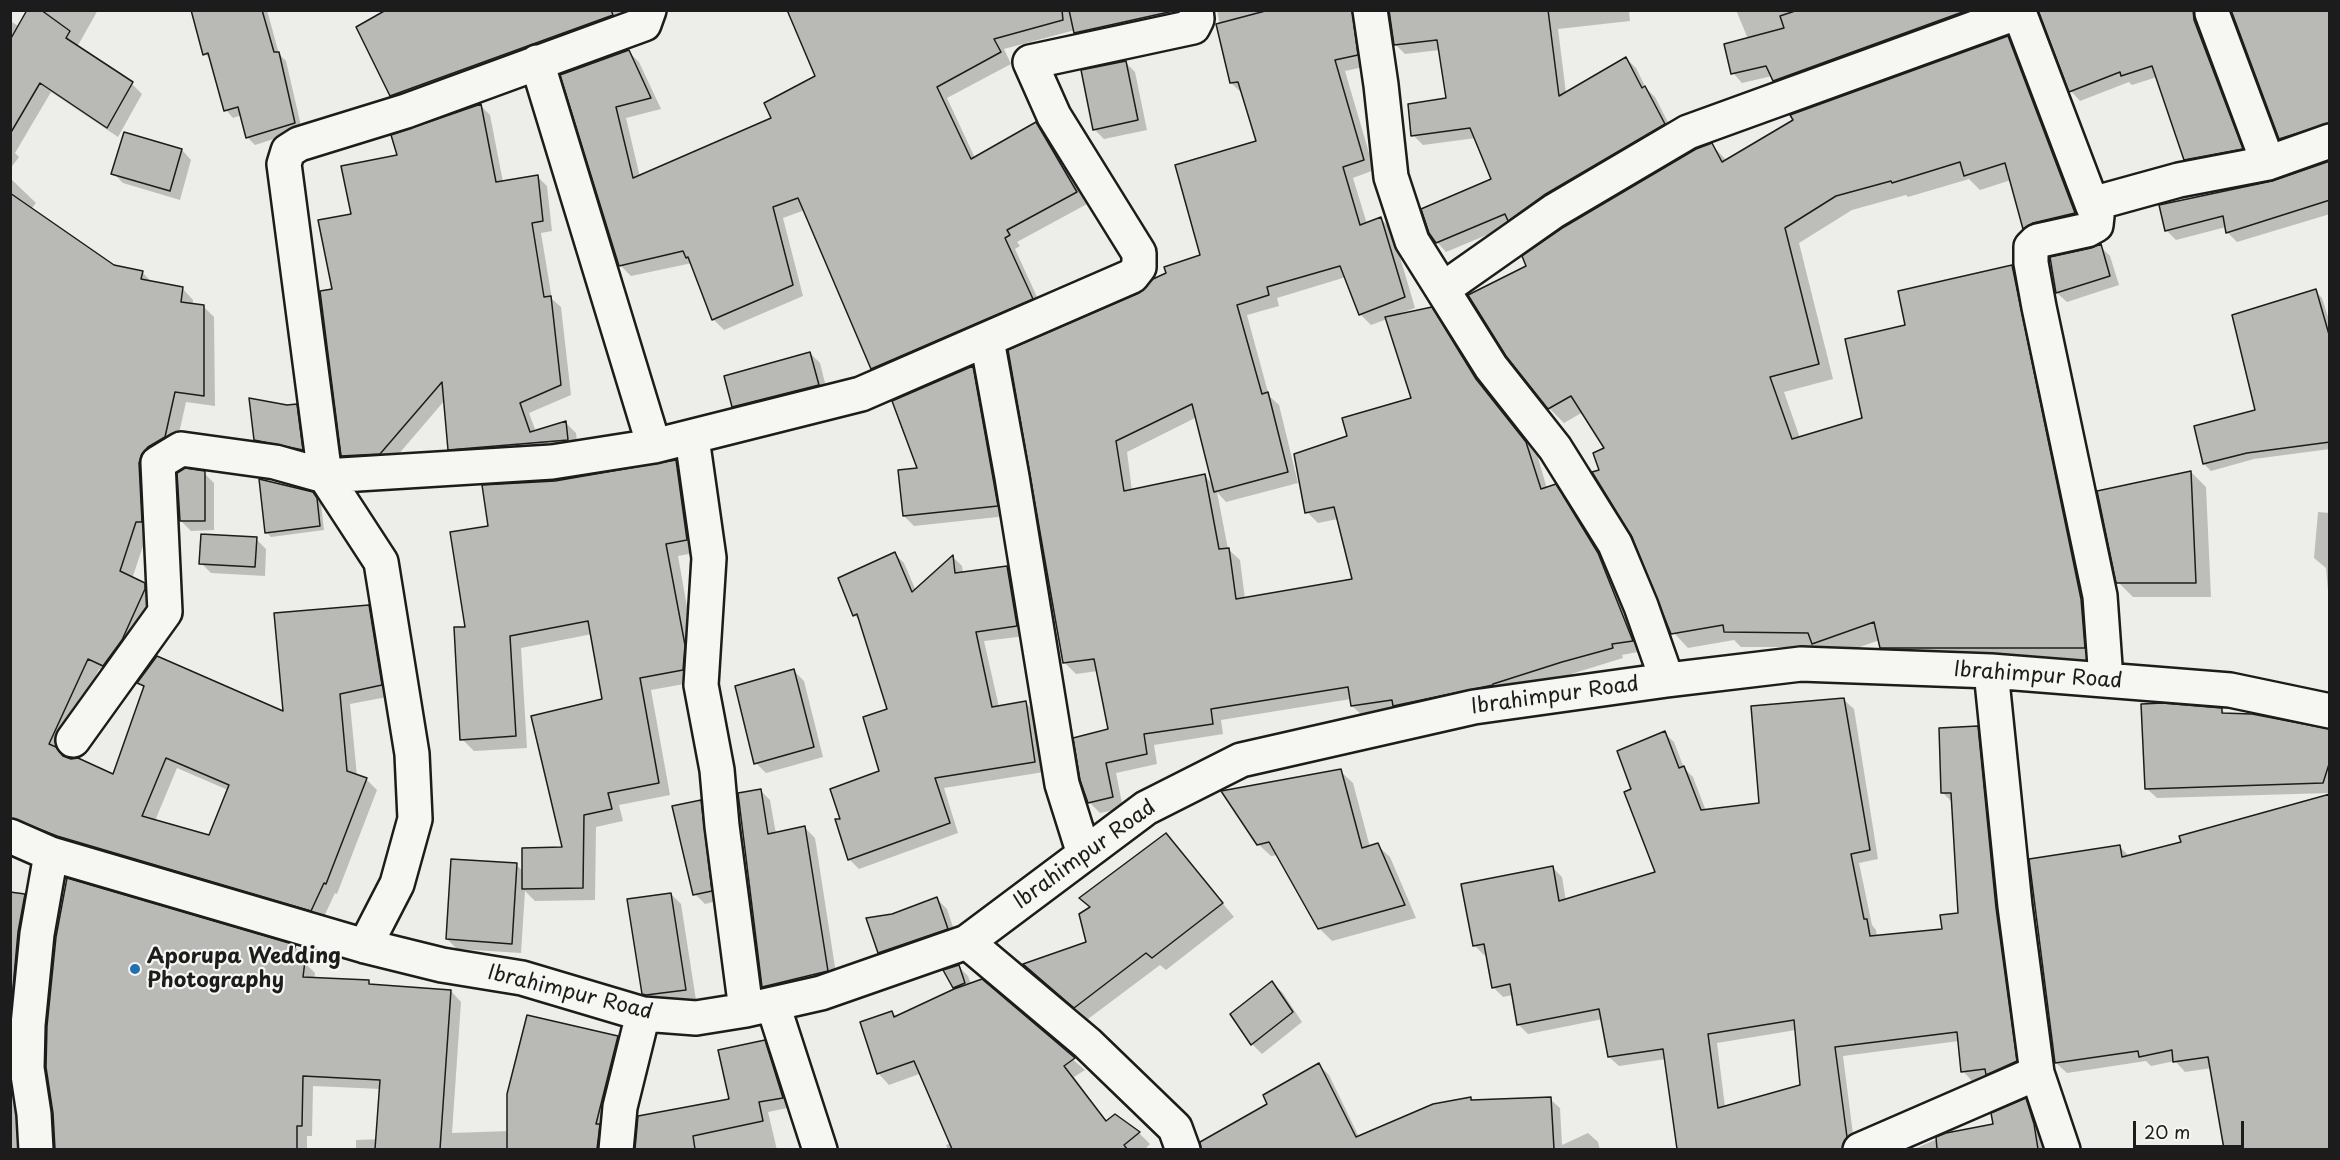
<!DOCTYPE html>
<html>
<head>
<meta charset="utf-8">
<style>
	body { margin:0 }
	#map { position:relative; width:2340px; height:1160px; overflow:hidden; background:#edede9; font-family:"Playpen Sans",sans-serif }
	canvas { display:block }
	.frame { position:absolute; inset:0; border:12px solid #1c1c1c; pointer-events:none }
	.scale { position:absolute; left:2133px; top:1121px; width:111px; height:27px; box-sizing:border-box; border:3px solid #1c1c1c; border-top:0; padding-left:8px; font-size:18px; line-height:21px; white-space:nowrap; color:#1c1c1c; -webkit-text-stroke:4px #f6f6f2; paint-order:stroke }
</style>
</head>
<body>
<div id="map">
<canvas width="2340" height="1160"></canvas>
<div class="frame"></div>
<div class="scale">20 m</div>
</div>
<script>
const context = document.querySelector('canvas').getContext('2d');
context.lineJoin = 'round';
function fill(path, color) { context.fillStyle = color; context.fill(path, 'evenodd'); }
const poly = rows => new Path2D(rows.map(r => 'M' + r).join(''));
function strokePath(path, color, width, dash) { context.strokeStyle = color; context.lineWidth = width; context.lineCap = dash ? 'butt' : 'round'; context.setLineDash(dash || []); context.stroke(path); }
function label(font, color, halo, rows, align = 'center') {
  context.font = font + ' "Playpen Sans",sans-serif'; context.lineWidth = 4.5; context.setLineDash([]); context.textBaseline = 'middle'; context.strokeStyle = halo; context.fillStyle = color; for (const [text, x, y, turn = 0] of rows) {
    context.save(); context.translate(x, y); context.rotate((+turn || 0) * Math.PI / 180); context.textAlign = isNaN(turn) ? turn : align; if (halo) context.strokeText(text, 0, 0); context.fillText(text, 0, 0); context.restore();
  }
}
fill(poly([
	[29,10,98,10,77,47,132,84,142,94,118,137,51,92,15,153,19,157,10,169,10,21,20,27],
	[193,10,267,10,279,54,286,61,302,130,255,145,247,137,242,115,233,118,226,110,212,61,205,54],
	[468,10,648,10,404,108,391,96],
	[789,10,1192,10,1086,44,1075,30,1004,49,1011,64,947,98,975,158,1036,124,1047,135,1087,204,1017,242,1020,246,1015,249,1043,310,883,379,872,369,805,210,783,218,803,296,724,330,713,319,692,263,631,276,620,265,562,75,628,51,639,62,661,109,626,118,640,177,773,119,817,77],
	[1217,10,1365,10,1368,66,1345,71,1374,170,1353,178,1367,224,1381,219,1392,230,1415,308,1401,313,1402,315,1431,309,1442,320,1487,391,1537,454,1547,489,1555,486,1566,497,1609,565,1643,651,1622,655,1623,658,1503,695,1363,716,1352,706,1351,699,1221,720,1223,734,1154,745,1157,764,1116,773,1123,808,1100,813,1089,802,1110,731,1098,671,1076,674,1065,663,1140,294,1202,256,1257,142,1243,94,1231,83],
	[1346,277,1360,314,1371,325,1387,319,1413,400,1348,437,1307,512,1318,523,1338,519,1353,580,1245,599,1240,560,1228,549,1217,492,1226,502,1298,483,1279,405,1269,396,1247,315,1279,306,1277,298],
	[1197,417,1213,485,1205,476,1132,491,1127,452],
	[1389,10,1629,10,1630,21,1558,29,1566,93,1626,58,1636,68,1646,88,1655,97,1674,134,1513,224,1446,252,1437,242,1493,179,1476,138,1423,145,1413,135,1447,100,1440,50,1405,54,1395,44],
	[1736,10,2000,10,1784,90,1772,76,1742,83,1733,73,1748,39],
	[2094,10,2207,10,2251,158,2195,169,2185,159,2157,77,2132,85,2129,82,2080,101,2071,91],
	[2330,10,2330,134,2290,148,2280,138],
	[2008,38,2022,52,2088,228,2039,243,2024,228,2011,180,1980,190,1969,179,1908,197,1906,195,1852,210,1799,243,1833,379,1784,392,1800,438,1863,419,1907,327,2012,266,2027,281,2099,662,1896,662,1881,647,1880,640,1828,658,1817,647,1741,647,1734,640,1688,648,1674,633,1634,536,1601,471,1607,449,1583,412,1564,423,1549,408,1528,266,1712,145,1727,161],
	[1125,62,1135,72,1147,130,1104,139,1094,129],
	[480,105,490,115,503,182,537,176,547,186,552,231,541,233,552,299,561,307,571,395,529,413,536,432,566,423,576,433,578,450,460,459,450,449,445,400,391,463,353,466,343,456,334,291,353,215,398,156],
	[182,150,191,160,180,200,123,183,113,173],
	[2330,163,2330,214,2237,242,2227,232,2226,227,2176,240,2167,231,2161,206,2275,182],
	[10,178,36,203,31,209,113,266,142,272,153,283,183,289,193,300,193,305,203,306,214,317,215,406,186,402,176,447,132,579,144,585,155,596,114,676,99,669,60,754,64,758,114,776,145,689,139,683,285,714,368,606,379,617,392,696,350,704,357,776,366,779,377,790,337,894,335,893,322,921,152,871,141,860,10,803],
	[177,768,228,790,210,837,155,821],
	[2100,246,2110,256,2119,285,2067,302,2057,293],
	[2315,291,2322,298,2330,323,2330,449,2254,459,2211,471,2204,464,2257,411],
	[810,353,820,363,828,395,744,416,734,406],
	[972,368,982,377,1007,516,914,526,904,516,919,469],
	[287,406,296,406,301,410,306,454,260,444,256,439],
	[676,461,688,474,699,552,678,556,696,658,695,682,651,690,670,795,619,805,623,821,596,827,595,900,535,901,525,891,521,953,457,949,447,939,516,865,523,871,564,848,604,700,592,634,521,648,527,748,474,751,462,739,467,628,489,527,555,482],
	[2191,472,2206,487,2211,597,2133,597,2118,582],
	[204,473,214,483,214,530,191,531,181,521],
	[312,494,321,504,324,530,271,537,266,532],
	[2318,512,2330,513,2330,614,2326,568,2314,558],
	[256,539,266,549,265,576,211,573,201,563],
	[895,554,904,563,916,591,953,557,962,566,963,573,1007,568,1017,577,1026,636,984,641,999,707,1026,703,1035,713,1044,772,944,788,958,833,859,869,849,859,842,820,881,772,888,710,861,621,854,615],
	[794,671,804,681,823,757,766,773,756,763],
	[1844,700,1854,709,1878,859,1859,863,1872,925,1876,930,1877,937,1944,930,1959,914,1953,803,1943,793,1977,728,1987,738,2025,1071,1972,1081,1963,1071,1959,1041,1843,1056,1855,1150,1679,1150,1666,1059,1619,1066,1609,1057,1603,1019,1528,1034,1519,1025,1513,995,1503,997,1493,987,1488,954,1484,955,1474,945,1552,867,1562,877,1566,901,1657,873,1633,790,1664,733,1674,742,1684,768,1693,777,1706,811,1761,804],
	[1796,1030,1802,1086,1725,1107,1717,1043],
	[2222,710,2226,714,2330,738,2330,793,2157,798,2146,788],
	[1340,771,1353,783,1370,847,1377,845,1390,857,1416,918,1332,941,1319,928,1278,855,1271,856,1258,844],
	[760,790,770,800,776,834,805,828,815,838,837,980,773,996,763,986],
	[2330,796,2330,1150,2275,1150,2271,1117,2212,1068,2185,1072,2175,1061,2151,1066,2146,1061,2067,1073,2056,1063,2120,847,2129,856,2182,843],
	[700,801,710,811,721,900,705,904,695,894],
	[1166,835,1234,917,1166,970,1160,965,1088,1019,1026,965,1088,943,1092,908],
	[10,894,24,895,39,910,25,1024,10,1023],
	[671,894,681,904,696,1000,660,1005,653,1004,643,993],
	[937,899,947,909,957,939,889,963,879,953,893,915],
	[295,947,306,957,304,962,315,973,314,979,368,982,372,985,451,991,461,1002,452,1133,509,1131,617,1038,627,1048,608,1150,428,1150,427,1141,389,1143,395,1150,356,1150,356,1140,384,1139,381,1089,313,1086,312,1136,307,1136,307,1150,56,1150,54,1111],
	[958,966,968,976,971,984,982,981,1085,1070,1074,1077,1107,1122,1115,1116,1139,1133,1150,1144,1144,1150,948,1150,946,1145,951,1143,922,1073,889,1085,878,1073,892,1012,897,1017,957,990,954,987],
	[1272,983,1282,992,1302,1022,1262,1054,1252,1044,1232,1014],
	[764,1042,774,1052,792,1107,768,1112,777,1150,636,1150,639,1118,731,1100],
	[10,1052,19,1060,27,1150,10,1150],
	[1319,1065,1329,1075,1359,1137,1471,1099,1473,1101,1550,1099,1560,1108,1562,1145,1588,1133,1598,1142,1600,1150,1203,1150,1202,1143,1269,1105],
	[2025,1100,2035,1110,2043,1134,2045,1150,1912,1150,1946,1135,1995,1125]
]), '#0003');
const building = poly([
	[27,10,41,10,70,31,66,38,133,82,107,128,40,83,10,134,10,40,27,10],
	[191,10,262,10,274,52,279,52,295,123,246,138,238,107,224,111,208,53,203,55,191,10],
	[386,10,611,10,613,15,390,96,356,27,386,10],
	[787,10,1062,10,1063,20,994,39,1001,52,937,87,971,159,1036,122,1077,192,1007,230,1010,235,1005,238,1033,299,871,369,798,198,773,207,793,285,712,320,688,257,686,258,683,251,619,266,560,75,629,50,651,98,616,107,633,178,771,118,764,103,815,76,787,10],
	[1069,10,1178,10,1074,33,1069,10],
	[1269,10,1352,10,1358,55,1335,60,1364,160,1343,167,1360,225,1381,217,1405,297,1359,315,1340,266,1267,287,1269,295,1237,305,1262,394,1268,392,1288,472,1214,492,1192,404,1116,441,1124,491,1205,474,1219,549,1229,548,1236,599,1352,579,1334,507,1305,513,1294,454,1347,436,1342,418,1411,398,1385,317,1432,307,1476,379,1526,442,1541,489,1556,484,1598,553,1633,641,1612,644,1613,648,1562,662,1493,684,1493,685,1393,706,1392,700,1351,706,1348,687,1211,709,1213,724,1144,734,1147,754,1106,763,1113,797,1088,803,1080,780,1073,738,1108,729,1094,659,1063,663,1008,350,1139,293,1153,279,1166,273,1164,267,1200,255,1175,165,1256,141,1238,82,1230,83,1216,24,1269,10],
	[1389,10,1548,10,1559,96,1626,57,1642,88,1645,86,1665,124,1544,195,1508,221,1505,214,1436,243,1429,233,1421,209,1491,179,1470,128,1411,136,1408,104,1446,98,1437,40,1394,45,1389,10],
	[1798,10,1968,10,1773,81,1766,66,1731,74,1724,44,1784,28,1780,16,1798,10],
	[2038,10,2193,10,2194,20,2243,149,2184,160,2152,66,2121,76,2120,72,2069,92,2038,10],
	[2231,10,2330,10,2330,123,2279,139,2231,10],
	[2008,36,2075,213,2033,223,2023,229,2005,163,1964,176,1960,162,1892,183,1891,181,1836,196,1785,228,1819,364,1770,377,1792,439,1862,418,1845,339,1905,325,1898,291,2012,265,2081,599,2085,648,1880,648,1874,622,1812,644,1808,633,1724,632,1723,625,1671,634,1632,537,1592,472,1599,470,1593,453,1604,448,1571,396,1548,409,1506,356,1468,295,1526,266,1522,256,1564,227,1696,149,1712,143,1722,162,1793,120,1790,115,2008,36],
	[1126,61,1138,120,1093,130,1081,70,1126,61],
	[481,104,496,182,538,175,543,221,532,223,544,297,551,296,561,385,520,403,530,432,566,421,568,440,448,450,442,382,380,454,341,456,320,291,332,289,318,220,351,214,341,166,397,155,391,135,481,104],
	[124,132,182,149,170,191,111,174,124,132],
	[2330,161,2330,200,2226,233,2223,216,2165,231,2159,205,2272,181,2330,161],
	[10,193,114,265,143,271,141,279,183,287,181,302,204,305,204,396,175,392,165,437,148,447,142,454,139,463,142,522,136,522,120,571,145,583,145,589,122,640,103,666,88,659,49,744,56,747,63,756,71,759,78,758,113,774,144,686,137,683,157,656,283,711,274,613,369,605,382,685,340,694,347,771,367,778,326,884,324,883,311,911,57,836,10,818,10,193],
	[166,758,229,785,209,835,142,816,166,758],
	[2101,244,2110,276,2056,293,2050,257,2091,248,2101,244],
	[2316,289,2330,338,2330,442,2247,453,2203,464,2194,426,2255,410,2232,315,2316,289],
	[810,352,819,385,732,407,724,376,810,352],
	[973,366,998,506,903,516,898,470,917,468,892,401,973,366],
	[249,398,287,405,297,404,303,450,254,440,249,398],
	[676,460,687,540,666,544,685,645,683,670,640,678,659,783,608,793,612,809,584,815,583,888,522,889,522,848,562,847,531,716,602,699,588,621,510,636,516,736,460,740,454,627,465,627,450,532,488,526,482,485,555,481,676,460],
	[185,468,205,471,205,521,180,521,177,473,185,468],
	[2191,471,2196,583,2116,583,2097,491,2191,471],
	[259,479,313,492,317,498,320,526,265,533,259,479],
	[201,534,257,537,255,567,199,564,201,534],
	[895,552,912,592,953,555,955,573,1007,566,1017,626,976,632,992,707,1026,701,1035,762,935,778,950,823,848,860,835,819,840,819,830,789,879,771,863,717,887,709,857,614,853,616,838,578,895,552],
	[794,669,814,747,754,764,735,686,794,669],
	[1844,698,1870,850,1851,854,1864,919,1867,919,1870,936,1942,929,1940,915,1958,913,1951,793,1941,793,1939,728,1978,726,1996,908,2017,1061,1986,1075,1985,1069,1961,1072,1957,1032,1835,1047,1847,1137,1842,1149,1677,1149,1663,1049,1608,1057,1599,1009,1517,1025,1510,984,1492,988,1484,944,1473,946,1461,884,1553,866,1559,901,1655,872,1624,792,1631,789,1617,751,1665,731,1679,768,1684,766,1701,810,1759,803,1751,706,1844,698],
	[1794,1020,1800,1085,1718,1108,1708,1034,1794,1020],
	[2163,703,2222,708,2222,713,2252,714,2330,729,2330,761,2323,783,2145,789,2141,704,2163,703],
	[1341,769,1362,848,1378,843,1405,905,1318,929,1269,842,1257,845,1221,791,1341,769],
	[761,789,768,834,805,826,828,971,762,987,738,793,761,789],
	[2330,794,2330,1149,2224,1149,2208,1057,2173,1062,2172,1050,2139,1057,2138,1051,2055,1063,2029,859,2120,845,2122,857,2181,842,2179,836,2330,794],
	[701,800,712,891,693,895,672,806,701,800],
	[1166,833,1223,903,1152,958,1146,953,1074,1008,1023,964,1086,942,1079,914,1090,907,1079,898,1166,833],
	[451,859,517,863,512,944,446,939,451,859],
	[67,878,296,945,290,959,305,961,303,977,369,980,369,984,451,990,440,1149,375,1149,380,1080,303,1076,302,1126,297,1126,297,1149,55,1149,53,1113,46,1067,47,1026,56,937,67,878],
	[10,892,25,894,18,932,11,1010,10,892],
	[671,893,686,990,646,995,642,994,627,899,671,893],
	[937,897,948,929,878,953,866,918,892,914,937,897],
	[959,965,965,983,953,988,943,970,959,965],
	[982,979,1075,1058,1064,1066,1106,1121,1115,1114,1140,1132,1124,1145,1127,1149,952,1149,914,1061,877,1074,860,1022,892,1011,894,1017,954,989,982,979],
	[1272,981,1293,1012,1251,1045,1230,1014,1272,981],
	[527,1015,618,1036,596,1124,600,1124,597,1149,507,1149,507,1094,527,1015],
	[765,1040,783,1098,759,1102,763,1121,693,1136,695,1149,635,1149,638,1116,729,1099,718,1050,765,1040],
	[1319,1063,1356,1137,1433,1104,1471,1097,1471,1100,1551,1097,1554,1149,1201,1149,1200,1142,1267,1104,1263,1095,1319,1063],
	[2026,1098,2034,1124,2038,1149,1937,1149,1936,1137,1946,1133,1993,1124,1991,1113,2026,1098]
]);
fill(building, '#b9b9b6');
strokePath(building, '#1c1c1c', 1.5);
const street = poly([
	[1370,10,1381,85,1391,177,1412,241,1491,367,1555,448,1615,544,1641,606,1667,680],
	[2212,13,2268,163],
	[537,62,654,446],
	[1443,289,1554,211,1688,132,2019,12,2092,204],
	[987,340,1012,477,1062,784,1084,854],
	[692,438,709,558,701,685,717,770,722,826,746,1010],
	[1991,671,2015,906,2037,1073,2063,1150],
	[2106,680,2100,596,2039,307,2031,263,2031,247,2037,241,2087,230,2096,225,2097,216,2092,204,2179,180,2268,163,2330,141],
	[73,740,165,612,158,463,181,449,275,462,325,476,552,462,654,446,861,394,1132,276,1139,267,1139,253,1054,116,1030,62,1193,27,1197,19,1196,10],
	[10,836,51,854,365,946,442,965,522,978,643,1014,696,1018,746,1010,821,993,967,942,1146,808,1241,760,1474,707,1667,680,1801,664,1991,671,2230,690,2330,711],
	[967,942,1087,1043,1175,1128,1183,1150],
	[365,946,397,884,415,819,412,754,381,562,325,476,284,164,288,151,299,144,406,111,644,24,649,10],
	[773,1005,820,1150],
	[36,1150,34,1114,27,1068,28,1025,37,934,51,854],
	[616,1150,620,1107,643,1014],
	[1860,1150,2037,1073]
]);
strokePath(street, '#1c1c1c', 38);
strokePath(street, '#f6f6f2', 33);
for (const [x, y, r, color] of [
	[135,969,6,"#1f6fb2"]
]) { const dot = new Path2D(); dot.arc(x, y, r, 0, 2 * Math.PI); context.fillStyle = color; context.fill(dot); strokePath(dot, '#f6f6f2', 2); }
label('21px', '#1c1c1c', '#f6f6f2', [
	["Ibrahimpur Road",2038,676,4],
	["Ibrahimpur Road",1555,696,-8],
	["Ibrahimpur Road",1085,855,-36],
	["Ibrahimpur Road",570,993,14]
]);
label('bold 21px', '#1c1c1c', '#f6f6f2', [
	["Aporupa Wedding",147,957],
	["Photography",147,981]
], 'left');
</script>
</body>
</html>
